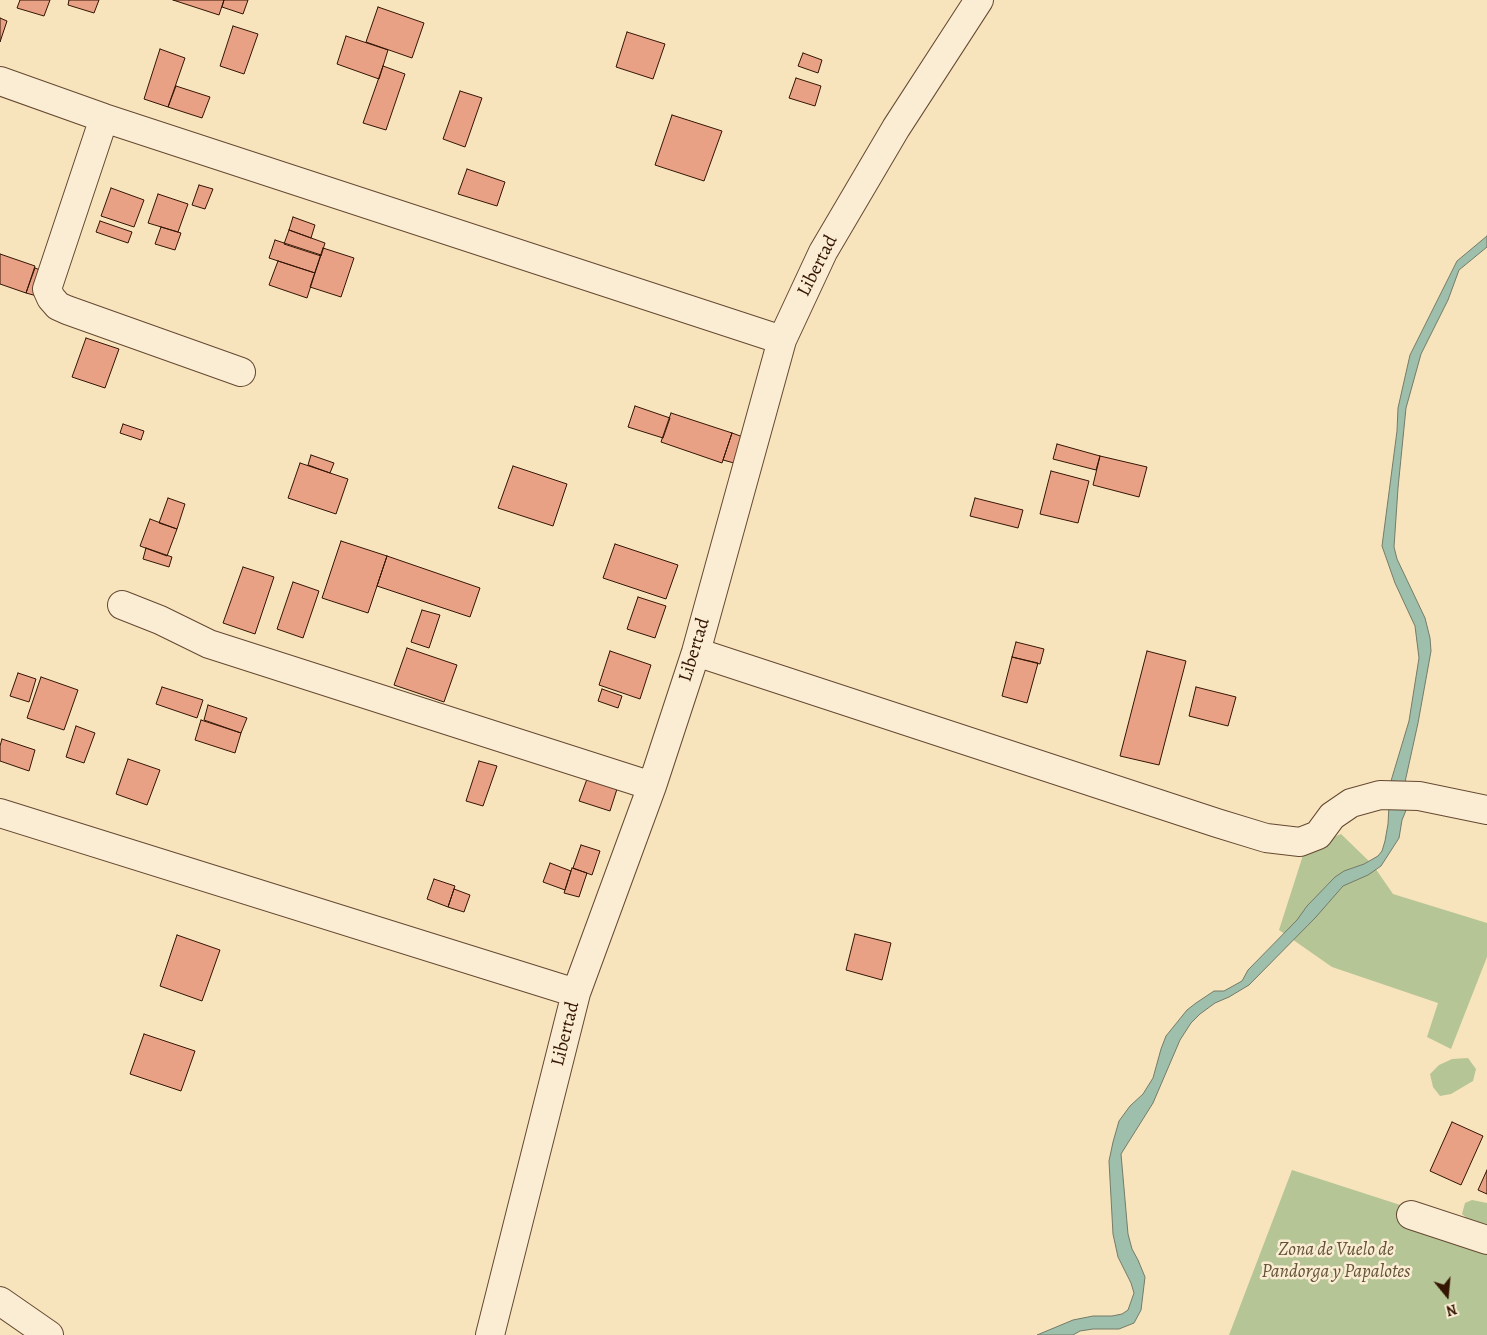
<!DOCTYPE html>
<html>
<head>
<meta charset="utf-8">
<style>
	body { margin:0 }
	#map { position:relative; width:1487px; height:1335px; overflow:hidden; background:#f7e4bc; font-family:Alegreya,serif }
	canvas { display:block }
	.north { position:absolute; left:1422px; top:1270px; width:50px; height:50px; -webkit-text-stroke:4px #faedd3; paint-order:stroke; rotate:163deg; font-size:14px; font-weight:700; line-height:20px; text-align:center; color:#341403 }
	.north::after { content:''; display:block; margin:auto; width:18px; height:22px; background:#341403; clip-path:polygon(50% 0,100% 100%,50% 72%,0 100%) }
</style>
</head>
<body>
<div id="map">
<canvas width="1487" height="1335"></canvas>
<div class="north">N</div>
</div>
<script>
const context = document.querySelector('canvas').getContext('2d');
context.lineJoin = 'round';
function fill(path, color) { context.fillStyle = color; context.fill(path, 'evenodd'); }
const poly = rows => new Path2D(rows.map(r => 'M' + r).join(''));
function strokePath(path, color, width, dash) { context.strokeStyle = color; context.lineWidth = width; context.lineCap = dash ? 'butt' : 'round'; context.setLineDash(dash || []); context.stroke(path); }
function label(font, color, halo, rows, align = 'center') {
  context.font = font + ' Alegreya,serif'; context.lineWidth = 5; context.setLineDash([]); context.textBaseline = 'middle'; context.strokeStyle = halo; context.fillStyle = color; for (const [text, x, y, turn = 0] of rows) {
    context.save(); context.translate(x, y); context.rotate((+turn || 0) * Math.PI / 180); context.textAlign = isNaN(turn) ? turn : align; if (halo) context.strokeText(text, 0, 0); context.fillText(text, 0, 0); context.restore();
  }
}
fill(poly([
	[1341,834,1373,865,1393,894,1487,923,1487,957,1451,1049,1427,1037,1438,1003,1332,967,1279,930,1305,849],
	[1468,1058,1476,1069,1473,1081,1451,1094,1440,1096,1433,1087,1430,1074,1439,1065,1452,1059],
	[1292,1170,1487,1233,1487,1335,1229,1335],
	[1472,1200,1487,1203,1487,1224,1471,1222,1462,1214,1465,1203]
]), '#b6c596');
const water = poly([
	[1487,236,1487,247,1459,270,1448,300,1421,354,1406,408,1398,488,1394,547,1397,559,1425,618,1430,638,1431,651,1418,723,1405,782,1391,781,1409,721,1419,658,1415,626,1395,583,1382,546,1397,431,1398,408,1410,355,1457,261,1487,236],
	[1409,803,1402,820,1399,838,1381,866,1368,875,1343,886,1316,917,1249,985,1229,997,1215,1003,1200,1014,1191,1023,1180,1040,1153,1103,1121,1154,1128,1234,1132,1249,1138,1260,1145,1277,1141,1310,1134,1323,1119,1329,1093,1329,1080,1331,1073,1335,1037,1335,1073,1320,1093,1316,1112,1316,1122,1314,1128,1310,1134,1293,1131,1283,1118,1257,1113,1234,1109,1161,1113,1142,1119,1121,1130,1106,1143,1094,1153,1078,1161,1049,1166,1036,1187,1010,1196,1003,1214,991,1224,991,1242,981,1248,970,1297,920,1307,906,1335,877,1344,871,1364,864,1378,856,1382,851,1385,841,1388,824,1389,805,1409,803]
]);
fill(water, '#9ebfab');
strokePath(water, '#747b68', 1);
const building = poly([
	[20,0,50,0,44,16,17,8,20,0],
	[69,0,99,0,94,13,68,5,69,0],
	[173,0,224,0,219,15,173,0],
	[224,0,248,0,243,14,222,7,224,0],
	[378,7,424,23,412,58,366,42,378,7],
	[0,18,7,21,0,42,0,18],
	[233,26,258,34,244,74,220,66,233,26],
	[627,32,665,44,653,79,616,67,627,32],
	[346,36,388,50,379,79,337,64,346,36],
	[160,49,185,58,168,107,144,99,160,49],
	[803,53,822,60,818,73,798,66,803,53],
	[383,66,405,74,386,130,363,123,383,66],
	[796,78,821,86,815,106,789,98,796,78],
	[176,86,210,97,202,118,168,107,176,86],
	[460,91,482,98,465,147,443,139,460,91],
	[672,115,722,131,704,181,655,165,672,115],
	[467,169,505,182,497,206,458,194,467,169],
	[199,185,213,189,205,209,192,205,199,185],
	[111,188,144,200,134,227,101,216,111,188],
	[158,194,188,204,178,232,148,223,158,194],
	[293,217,315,225,311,238,289,230,293,217],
	[100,221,132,232,128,243,96,232,100,221],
	[161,227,181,233,175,250,155,244,161,227],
	[289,230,325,243,321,256,284,244,289,230],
	[275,240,321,255,315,273,269,258,275,240],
	[323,248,354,258,341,297,310,287,323,248],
	[0,254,35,266,26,293,0,284,0,254],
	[278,261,315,273,307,298,269,285,278,261],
	[35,268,45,272,37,296,26,293,35,268],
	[86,338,119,349,105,388,72,377,86,338],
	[635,406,670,418,663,438,628,427,635,406],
	[671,413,732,433,722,463,661,442,671,413],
	[123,424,144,431,141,440,120,433,123,424],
	[732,433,743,437,734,463,723,460,732,433],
	[1057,444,1100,456,1096,470,1053,459,1057,444],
	[311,455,334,463,330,473,308,465,311,455],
	[1100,456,1147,467,1139,497,1093,485,1100,456],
	[300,463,348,479,336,514,288,498,300,463],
	[513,466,567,484,553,526,498,508,513,466],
	[1051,471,1089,481,1078,523,1040,514,1051,471],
	[168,498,185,504,177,529,159,523,168,498],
	[975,498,1023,510,1018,528,970,516,975,498],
	[150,519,177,529,167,556,140,546,150,519],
	[341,541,387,556,368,613,322,598,341,541],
	[615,544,678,565,666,599,603,578,615,544],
	[146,548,172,557,169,567,143,559,146,548],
	[387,556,480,588,470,617,377,586,387,556],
	[243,567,274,577,255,634,223,623,243,567],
	[293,582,319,591,303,638,277,629,293,582],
	[638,597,666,606,655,638,627,629,638,597],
	[422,610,440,615,429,648,411,642,422,610],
	[1016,642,1044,649,1040,664,1012,657,1016,642],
	[407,648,457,665,444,702,394,685,407,648],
	[610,651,651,665,640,699,599,685,610,651],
	[1147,651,1186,661,1159,765,1120,756,1147,651],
	[1012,657,1038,663,1027,703,1002,696,1012,657],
	[18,673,36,679,29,702,10,696,18,673],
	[41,677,78,690,64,730,27,718,41,677],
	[162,687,203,700,197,718,156,704,162,687],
	[1196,687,1236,697,1228,726,1189,716,1196,687],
	[602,689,622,696,618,708,598,701,602,689],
	[208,705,247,718,241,733,204,720,208,705],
	[201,720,241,733,235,753,195,740,201,720],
	[76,726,95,733,84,763,66,757,76,726],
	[2,739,35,750,29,771,0,761,0,746,2,739],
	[128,759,160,770,147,805,116,794,128,759],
	[479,761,497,766,483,806,466,801,479,761],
	[587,779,617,789,610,811,579,801,587,779],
	[581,845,600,851,592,875,573,868,581,845],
	[550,863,571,871,565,890,543,882,550,863],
	[572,868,587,873,579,897,564,893,572,868],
	[434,879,455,886,448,907,427,899,434,879],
	[454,889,470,895,464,912,448,907,454,889],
	[855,934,891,943,882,980,846,970,855,934],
	[177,935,220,950,202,1001,160,986,177,935],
	[144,1034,195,1051,181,1091,130,1074,144,1034],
	[1452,1122,1483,1136,1461,1185,1430,1171,1452,1122],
	[1487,1170,1487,1194,1478,1190,1487,1170]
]);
fill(building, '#e8a185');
strokePath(building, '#341403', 1);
const minor = poly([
	[0,81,104,118,782,340],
	[104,118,47,289,51,298,58,306,67,310,241,372],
	[122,605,160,620,209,644,652,786],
	[696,652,1217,823,1266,838,1300,842,1318,835,1332,816,1351,803,1380,795,1419,796,1487,810],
	[0,813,576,993],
	[1411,1215,1487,1240],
	[0,1301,49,1335],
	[490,1335,576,993,652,786,696,652,782,340,823,252,896,128,979,0]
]);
strokePath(minor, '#654831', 30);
strokePath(minor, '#faedd3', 28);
label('19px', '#341403', '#faedd3', [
	["Libertad",818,266,-63],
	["Libertad",695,650,-73],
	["Libertad",566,1034,-76]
]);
label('italic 19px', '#625236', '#faedd3', [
	["Zona de Vuelo de",1336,1250],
	["Pandorga y Papalotes",1336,1272]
]);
</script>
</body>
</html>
